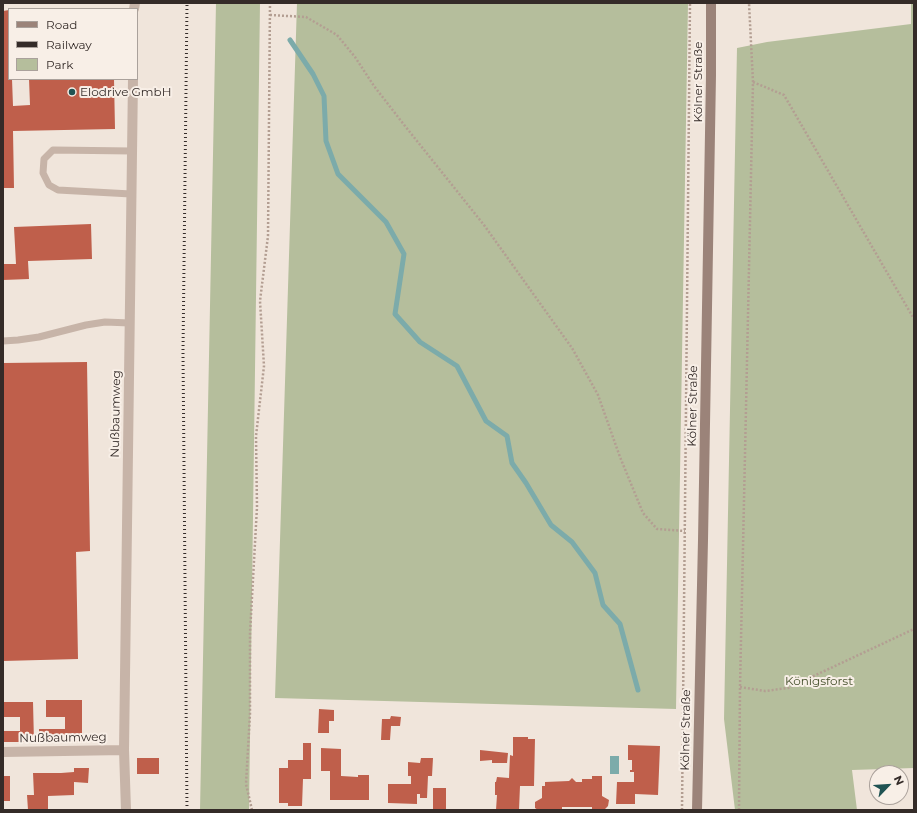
<!DOCTYPE html>
<html>
<head>
<meta charset="utf-8">
<style>
	body { margin:0 }
	#map { position:relative; width:917px; height:813px; overflow:hidden; background:#f0e5db; font-family:Montserrat,sans-serif }
	canvas { display:block }
	.frame { position:absolute; inset:0; border:4px solid #342b28; pointer-events:none }
	.legend { position:absolute; left:8px; top:8px; width:130px; height:72px; box-sizing:border-box; background:#f8efe7; border:1px solid #aaa19b; margin:0; padding:5px 7px; list-style:none; font-size:12px; color:#342b28 }
	.legend li { display:flex; align-items:center; gap:8px; height:20px }
	.legend b { width:20px; border:1px solid #aaa19b }
	.north { position:absolute; left:869px; top:765px; width:40px; height:40px; box-sizing:border-box; background:#f8efe7; border:1px solid #aaa19b; border-radius:50%; rotate:65deg; font-size:11px; font-weight:700; line-height:16px; text-align:center; color:#342b28 }
	.north::after { content:''; display:block; margin:auto; width:14px; height:18px; background:#205353; clip-path:polygon(50% 0,100% 100%,50% 72%,0 100%) }
</style>
</head>
<body>
<div id="map">
<canvas width="917" height="813"></canvas>
<div class="frame"></div>
<ul class="legend">
<li><b style="height:5px;background:#9b8379"></b>Road</li>
<li><b style="height:5px;background:#342b28"></b>Railway</li>
<li><b style="height:11px;background:#b5be9c"></b>Park</li>
</ul>
<div class="north">N</div>
</div>
<script>
const context = document.querySelector('canvas').getContext('2d');
context.lineJoin = 'round';
function fill(path, color) { context.fillStyle = color; context.fill(path, 'evenodd'); }
const poly = rows => new Path2D(rows.map(r => 'M' + r).join(''));
function strokePath(path, color, width, dash) { context.strokeStyle = color; context.lineWidth = width; context.lineCap = dash ? 'butt' : 'round'; context.setLineDash(dash || []); context.stroke(path); }
function label(font, color, halo, rows, align = 'center') {
  context.font = font + ' Montserrat,sans-serif'; context.lineWidth = 4; context.setLineDash([]); context.textBaseline = 'middle'; context.strokeStyle = halo; context.fillStyle = color; for (const [text, x, y, turn = 0] of rows) {
    context.save(); context.translate(x, y); context.rotate((+turn || 0) * Math.PI / 180); context.textAlign = isNaN(turn) ? turn : align; if (halo) context.strokeText(text, 0, 0); context.fillText(text, 0, 0); context.restore();
  }
}
fill(poly([
	[216,3,260,3,249,810,200,810],
	[297,3,688,3,676,709,275,698],
	[911,3,914,3,914,768,852,770,857,810,735,810,724,719,737,48,767,42,911,24]
]), '#b5be9c');
fill(poly([
	[610,756,619,756,619,774,610,774]
]), '#7cabaa');
strokePath(poly([
	[290,40,313,74,324,96,326,141,338,174,386,222,404,254,395,314,420,342,457,366,486,421,507,436,512,463,526,483,551,525,572,542,595,573,603,605,620,624,638,690]
]), '#7cabaa', 5);
fill(poly([
	[9,10,9,79,12,79,13,106,30,105,29,79,114,79,115,129,13,131,14,188,3,188,3,11],
	[91,224,92,259,28,261,29,279,3,280,3,264,16,264,14,227],
	[87,362,90,551,76,552,78,659,3,661,3,363],
	[46,700,82,700,82,742,39,742,39,729,65,729,65,717,46,717],
	[3,702,33,702,34,742,3,742,3,731,20,731,20,717,3,717],
	[319,709,334,710,334,721,329,721,329,733,318,733],
	[391,716,401,717,400,726,391,726,390,740,381,740,382,719,390,719],
	[513,737,528,737,528,739,535,739,534,786,520,786,519,810,496,810,497,795,495,795,495,782,496,782,497,777,509,778,510,755,513,756],
	[303,743,311,743,311,779,303,779,302,806,288,806,288,803,279,803,279,768,288,768,288,760,303,760],
	[628,745,660,746,658,795,635,794,635,804,616,804,617,782,634,782,634,772,630,772,630,770,632,770,632,760,628,760],
	[321,748,341,749,341,776,358,777,358,775,369,775,369,800,330,800,330,771,321,771],
	[480,750,508,753,507,763,492,763,492,760,480,761],
	[137,758,159,758,159,774,137,774],
	[421,758,433,758,432,776,428,776,427,798,420,798,420,794,417,794,417,804,388,803,388,784,411,784,411,776,408,776,408,762,420,763],
	[74,768,89,768,88,783,74,782,74,795,48,796,48,810,28,810,27,795,34,795,33,773,61,773,74,772],
	[3,776,10,776,10,801,3,801],
	[592,776,602,776,602,796,609,800,608,806,605,809,592,809,592,807,562,807,562,809,552,809,552,810,538,810,535,808,535,802,542,798,542,786,545,786,545,782,569,781,572,778,576,782,582,782,582,779,592,779],
	[433,788,446,788,446,810,433,810]
]), '#bf5f4b');
strokePath(poly([
	[270,15,306,17,337,35,355,57,374,86,405,126,484,225,572,348,598,395,620,457,643,513,657,529,685,531],
	[753,82,784,95,914,319],
	[740,687,765,691,788,688,914,629],
	[252,810,246,784,250,714,250,633,257,507,256,436,264,366,260,301,268,236,270,3],
	[682,810,690,3],
	[739,810,740,687,753,82,749,3]
]), '#b39e92', 2.5, [2, 2]);
strokePath(poly([
	[131,194,58,190,49,185,43,173,44,159,53,150,132,151],
	[3,341,18,340,39,337,86,325,105,322,130,323]
]), '#c7b4a8', 7);
strokePath(poly([
	[134,9,135,3],
	[3,752,124,750],
	[126,810,124,750,133,79]
]), '#c7b4a8', 10);
strokePath(poly([
	[697,810,703,540,711,75,711,3]
]), '#9b8379', 10);
strokePath(poly([
	[187,810,183,352,187,3]
]), '#342b28', 3, [1, 3]);
for (const [x, y, r, color] of [
	[72,92,4,"#205353"]
]) { const dot = new Path2D(); dot.arc(x, y, r, 0, 2 * Math.PI); context.fillStyle = color; context.fill(dot); strokePath(dot, '#f8efe7', 1.5); }
label('12px', '#342b28', '#f8efe7', [
	["Kölner Straße",698,82,-90],
	["Kölner Straße",693,406,-89],
	["Nußbaumweg",116,414,-89],
	["Kölner Straße",686,730,-89],
	["Nußbaumweg",63,738,-1]
]);
label('12px', '#342b28', '#f8efe7', [
	["Elodrive GmbH",80,92]
], 'left');
label('12px', '#46512d', '#f8efe7', [
	["Königsforst",819,681]
]);
</script>
</body>
</html>
